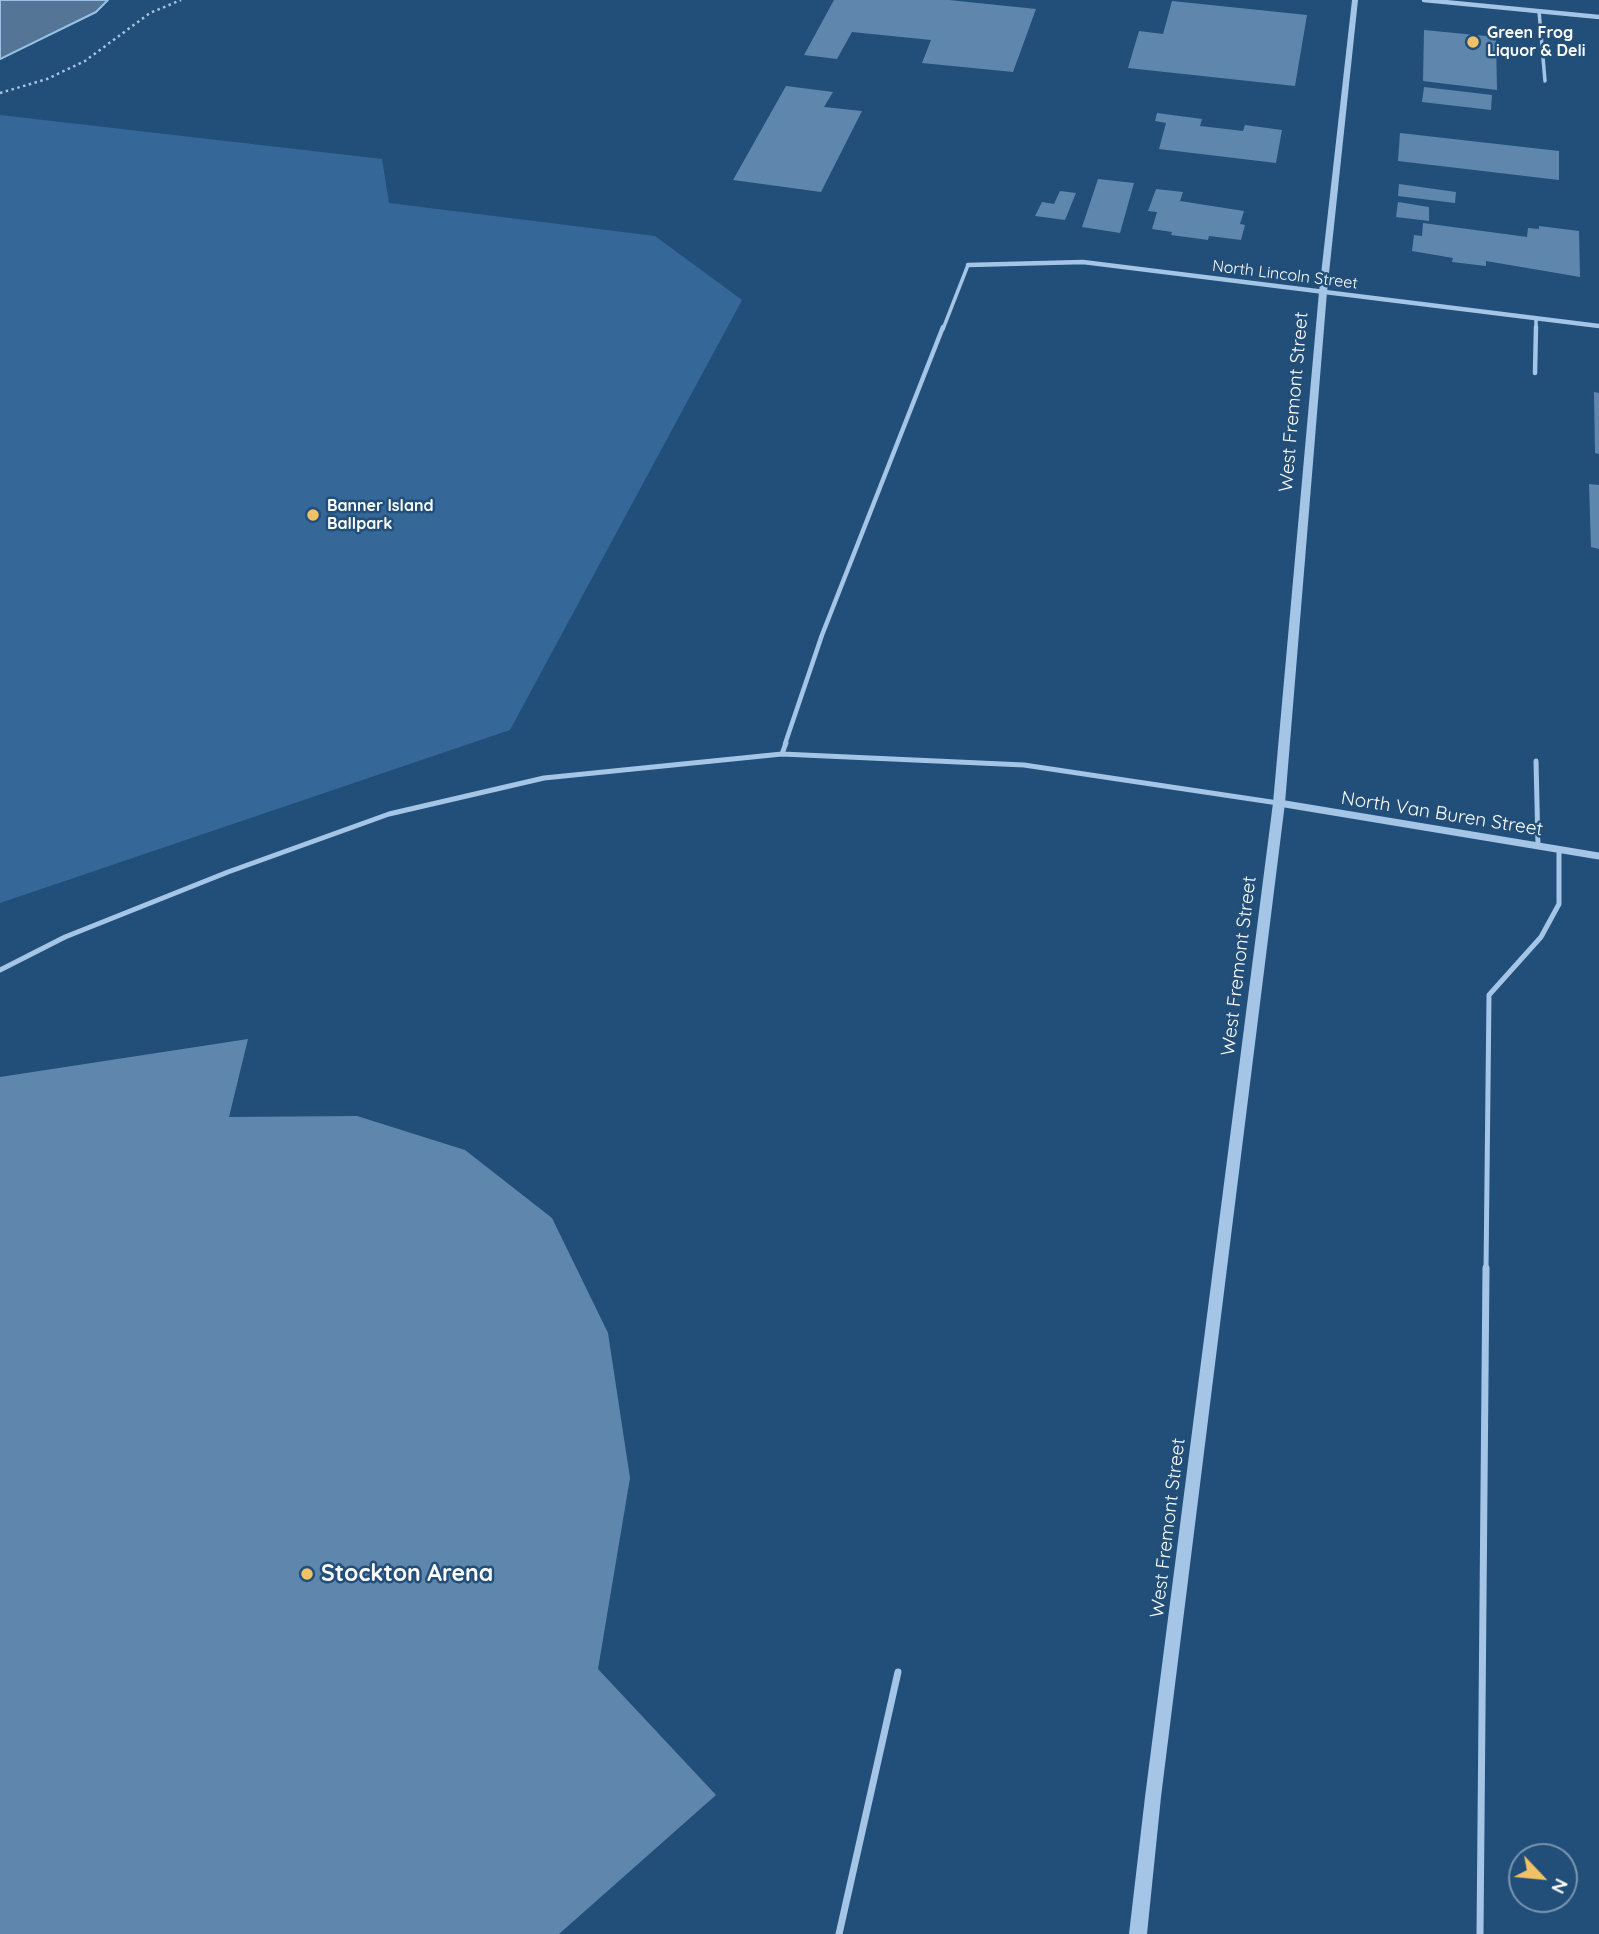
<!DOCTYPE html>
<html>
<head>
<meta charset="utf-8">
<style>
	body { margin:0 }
	#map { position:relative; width:1599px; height:1934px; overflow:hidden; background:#224e7a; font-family:Quicksand,sans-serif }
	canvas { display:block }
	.north { position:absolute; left:1508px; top:1843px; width:70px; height:70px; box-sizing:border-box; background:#224e7a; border:2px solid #7a95af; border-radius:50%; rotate:116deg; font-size:19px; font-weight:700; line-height:28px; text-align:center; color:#fff }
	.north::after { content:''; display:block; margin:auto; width:24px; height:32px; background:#f1c167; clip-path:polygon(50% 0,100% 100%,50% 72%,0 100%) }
</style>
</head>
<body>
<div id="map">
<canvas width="1599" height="1934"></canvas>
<div class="north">N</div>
</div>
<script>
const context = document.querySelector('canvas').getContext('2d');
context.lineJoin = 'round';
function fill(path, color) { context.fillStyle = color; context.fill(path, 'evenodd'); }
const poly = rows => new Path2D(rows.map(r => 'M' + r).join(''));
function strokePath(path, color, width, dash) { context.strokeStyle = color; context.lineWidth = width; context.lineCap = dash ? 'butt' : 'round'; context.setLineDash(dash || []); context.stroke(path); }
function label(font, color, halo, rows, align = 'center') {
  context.font = font + ' Quicksand,sans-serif'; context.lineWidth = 5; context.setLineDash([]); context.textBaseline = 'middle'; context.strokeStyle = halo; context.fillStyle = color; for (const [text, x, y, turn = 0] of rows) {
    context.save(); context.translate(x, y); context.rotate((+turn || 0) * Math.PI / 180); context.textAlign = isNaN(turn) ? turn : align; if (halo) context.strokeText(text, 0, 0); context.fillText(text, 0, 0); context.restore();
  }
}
fill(poly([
	[0,115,382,159,389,203,655,236,742,300,510,730,0,903]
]), '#356898');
const water = poly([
	[0,0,108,0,96,12,0,59,0,0]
]);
fill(water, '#557596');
strokePath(water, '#98c1e6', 2);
fill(poly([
	[834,0,949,0,1036,9,1013,72,922,63,931,40,852,32,837,59,804,55],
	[1172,1,1307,15,1295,86,1128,68,1139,31,1163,34],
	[1424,30,1496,37,1497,90,1423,81],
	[786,86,833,92,824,107,862,111,821,192,733,180],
	[1424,87,1492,95,1491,110,1422,102],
	[1157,113,1202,119,1200,126,1243,131,1245,125,1282,130,1276,163,1159,149,1166,123,1155,121],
	[1400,133,1559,151,1559,180,1398,161],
	[1098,179,1134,183,1120,233,1082,227],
	[1399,184,1456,192,1455,203,1398,196],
	[1156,189,1183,192,1180,201,1244,211,1240,224,1245,225,1241,240,1209,236,1208,240,1171,235,1172,232,1152,229,1157,212,1148,211],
	[1060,191,1076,193,1065,220,1035,216,1042,202,1054,204],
	[1398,202,1429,207,1429,221,1396,217],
	[1423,223,1527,237,1528,228,1539,229,1539,226,1579,231,1580,277,1486,261,1486,266,1452,262,1453,258,1412,251,1414,235,1422,236],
	[1594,392,1599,393,1599,454,1595,453],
	[1589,484,1599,485,1599,549,1591,547],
	[248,1039,229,1117,357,1116,465,1150,552,1218,608,1333,630,1478,598,1669,716,1795,559,1934,0,1934,0,1077]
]), '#5f87ae');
strokePath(poly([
	[0,93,47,79,85,61,150,13,181,0]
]), '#a4c5e5', 2.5, [2.5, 3.5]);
strokePath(poly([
	[1539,11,1545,81],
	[943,329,968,265],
	[1536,329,1536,318]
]), '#a4c5e5', 3.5);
strokePath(poly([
	[1535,373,1536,327],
	[785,744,822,635,943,327]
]), '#a4c5e5', 4.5);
strokePath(poly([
	[782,754,786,743],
	[1536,761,1538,846],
	[0,970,65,937,228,872,389,814,544,778,782,754,1024,765,1278,803],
	[1486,1270,1489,995,1541,937,1559,904,1559,849]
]), '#a4c5e5', 5);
strokePath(poly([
	[839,1934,898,1672],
	[1480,1934,1486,1268]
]), '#a4c5e5', 7);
strokePath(poly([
	[1424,0,1599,17],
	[968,265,1083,262,1599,326]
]), '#a4c5e5', 4.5);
strokePath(poly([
	[1279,803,1599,856]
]), '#a4c5e5', 7);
fill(poly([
	[1352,0,1358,0,1327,292,1285,803,1161,1797,1147,1934,1129,1934,1145,1797,1273,803,1319,292,1352,0]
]), '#a4c5e5');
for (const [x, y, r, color] of [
	[1473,42,7,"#f1c167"],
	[313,515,7,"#f1c167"],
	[307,1574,7,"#f1c167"]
]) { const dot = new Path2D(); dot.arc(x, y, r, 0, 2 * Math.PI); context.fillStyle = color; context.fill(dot); strokePath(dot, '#224e7a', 2.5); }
label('bold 16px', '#fff', '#224e7a', [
	["Green Frog",1487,33],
	["Liquor & Deli",1487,51],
	["Banner Island",327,506],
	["Ballpark",327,524]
], 'left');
label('16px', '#fff', '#224e7a', [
	["North Lincoln Street",1285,275,7]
]);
label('19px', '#fff', '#224e7a', [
	["West Fremont Street",1294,402,-85],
	["North Van Buren Street",1442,814,9],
	["West Fremont Street",1239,966,-83],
	["West Fremont Street",1168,1528,-83]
]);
label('bold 23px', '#fff', '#224e7a', [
	["Stockton Arena",321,1574]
], 'left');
</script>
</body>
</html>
